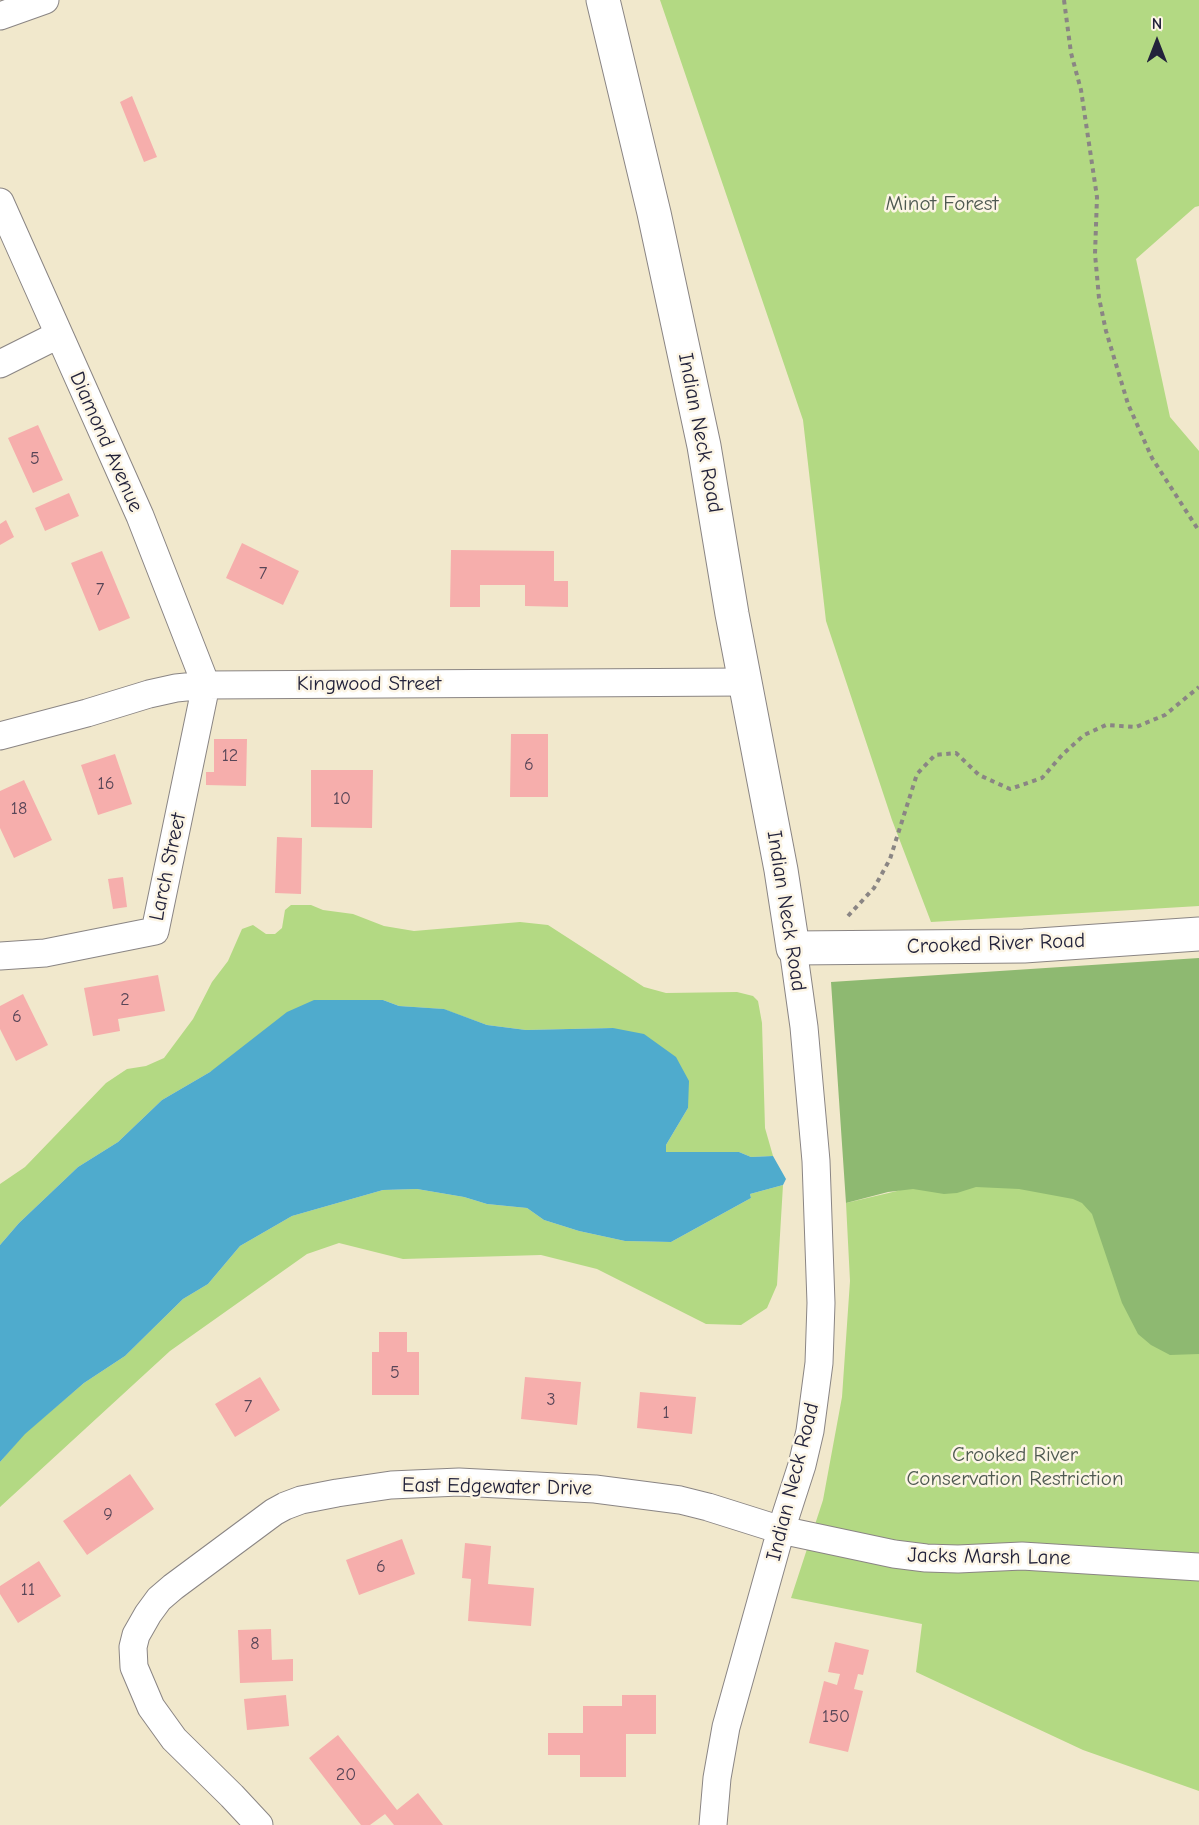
<!DOCTYPE html>
<html>
<head>
<meta charset="utf-8">
<style>
	body { margin:0 }
	#map { position:relative; width:1199px; height:1825px; overflow:hidden; background:#f1e8cc; font-family:"Comic Neue",sans-serif }
	canvas { display:block }
	.north { position:absolute; left:1127px; top:12px; width:60px; height:60px; -webkit-text-stroke:4px #fcf5e5; paint-order:stroke; rotate:0deg; font-size:16px; font-weight:700; line-height:24px; text-align:center; color:#22223b }
	.north::after { content:''; display:block; margin:auto; width:21px; height:27px; background:#22223b; clip-path:polygon(50% 0,100% 100%,50% 72%,0 100%) }
</style>
</head>
<body>
<div id="map">
<canvas width="1199" height="1825"></canvas>
<div class="north">N</div>
</div>
<script>
const context = document.querySelector('canvas').getContext('2d');
context.lineJoin = 'round';
function fill(path, color) { context.fillStyle = color; context.fill(path, 'evenodd'); }
const poly = rows => new Path2D(rows.map(r => 'M' + r).join(''));
function strokePath(path, color, width, dash) { context.strokeStyle = color; context.lineWidth = width; context.lineCap = dash ? 'butt' : 'round'; context.setLineDash(dash || []); context.stroke(path); }
function label(font, color, halo, rows, align = 'center') {
  context.font = font + ' "Comic Neue",sans-serif'; context.lineWidth = 5; context.setLineDash([]); context.textBaseline = 'middle'; context.strokeStyle = halo; context.fillStyle = color; for (const [text, x, y, turn = 0] of rows) {
    context.save(); context.translate(x, y); context.rotate((+turn || 0) * Math.PI / 180); context.textAlign = isNaN(turn) ? turn : align; if (halo) context.strokeText(text, 0, 0); context.fillText(text, 0, 0); context.restore();
  }
}
fill(poly([
	[660,0,1199,0,1199,206,1195,207,1136,259,1170,417,1199,451,1199,906,931,922,892,820,826,621,803,420],
	[291,905,311,905,323,910,353,914,384,926,414,931,520,922,548,925,644,987,666,993,737,992,753,996,758,1001,762,1023,765,1128,773,1156,751,1157,739,1152,666,1152,666,1145,688,1108,613,1028,526,1030,487,1025,443,1009,399,1006,383,1000,210,1072,162,1100,118,1142,78,1167,19,1223,0,1245,0,1184,25,1167,106,1083,127,1069,146,1066,164,1058,193,1019,212,982,228,961,242,929,253,925,266,934,275,934,282,928,285,910],
	[1199,1073,1199,1791,1083,1750,916,1672,922,1624,791,1598,823,1500,842,1397,850,1281,846,1203,897,1191],
	[783,1185,777,1285,767,1308,741,1325,706,1324,597,1269,541,1255,403,1259,339,1243,307,1254,170,1351,0,1507,0,1462,24,1434,84,1383,125,1356,183,1299,208,1284,240,1246,292,1216,383,1190,417,1189,464,1197,487,1204,527,1208,544,1220,579,1231,625,1241,671,1242,751,1198,750,1194]
]), '#b3d983');
fill(poly([
	[1199,958,1199,1354,1170,1355,1151,1345,1138,1334,1122,1303,1092,1214,1082,1203,1073,1199,1019,1189,976,1187,957,1193,944,1194,913,1189,888,1192,846,1203,831,982]
]), '#8eb971');
fill(poly([
	[314,1000,383,1000,399,1006,444,1009,487,1025,526,1030,613,1028,644,1034,676,1057,689,1081,688,1108,666,1145,666,1152,739,1152,751,1157,773,1156,786,1179,783,1185,750,1194,751,1198,671,1242,625,1241,579,1231,544,1220,527,1208,487,1204,464,1197,417,1189,383,1190,292,1216,240,1246,208,1284,183,1299,125,1356,84,1383,25,1434,0,1462,0,1245,19,1223,78,1167,118,1142,162,1100,210,1072,287,1012]
]), '#4fabcd');
fill(poly([
	[132,96,157,157,144,162,120,102],
	[38,425,63,480,33,493,8,438],
	[69,493,79,516,45,531,35,508],
	[6,520,14,537,0,545,0,524],
	[242,543,299,571,283,605,226,578],
	[451,550,554,551,554,581,568,581,568,607,525,606,525,585,480,585,480,607,450,607],
	[102,551,130,618,99,631,71,563],
	[511,734,548,734,548,797,510,797],
	[214,739,247,739,246,786,206,785,206,772,214,772],
	[115,754,132,804,98,815,81,765],
	[311,770,373,770,372,828,311,827],
	[24,780,52,840,14,858,0,828,0,791],
	[277,837,302,838,301,894,275,893],
	[123,877,127,907,113,909,108,879],
	[158,975,165,1011,118,1019,120,1031,93,1036,84,988],
	[23,994,48,1045,16,1061,0,1029,0,1006],
	[379,1332,407,1332,407,1352,419,1352,419,1395,372,1395,372,1352,379,1352],
	[260,1377,280,1410,235,1437,215,1404],
	[525,1377,581,1382,577,1425,521,1419],
	[640,1392,696,1397,692,1434,637,1428],
	[130,1474,154,1509,87,1555,63,1521],
	[402,1539,415,1574,359,1595,346,1560],
	[465,1543,491,1546,488,1584,534,1588,531,1626,468,1621,471,1579,462,1578],
	[39,1561,61,1596,18,1623,0,1594,0,1586],
	[271,1629,272,1660,293,1659,293,1681,240,1683,238,1630],
	[835,1642,869,1650,863,1675,858,1674,854,1689,863,1691,848,1752,809,1743,824,1681,837,1685,840,1674,828,1672],
	[286,1695,289,1726,247,1730,244,1699],
	[622,1695,656,1695,656,1734,626,1734,626,1777,580,1777,580,1755,548,1755,548,1733,583,1733,583,1706,622,1706],
	[338,1735,397,1810,418,1793,443,1825,394,1825,385,1814,370,1825,361,1825,309,1758]
]), '#f6aeac');
const minor = poly([
	[0,16,45,0],
	[0,202,140,516,206,685,155,931,45,953,0,956],
	[0,364,58,335],
	[0,736,87,713,149,694,176,688,206,685,746,682],
	[259,1825,232,1796,174,1739,151,1707,134,1667,133,1647,136,1635,148,1614,159,1599,173,1587,274,1512,285,1506,301,1500,337,1493,391,1485,459,1482,595,1489,680,1500,708,1507,781,1530,894,1554,926,1558,958,1559,1022,1556,1199,1567],
	[713,1825,717,1778,726,1727,781,1530,802,1465,810,1431,819,1363,821,1303,816,1161,804,1027,793,948]
]);
const tertiary = poly([
	[603,0,654,213,704,446,732,614,781,870,793,948,1024,946,1199,934]
]);
strokePath(minor, '#8a8584', 29);
strokePath(tertiary, '#8a8584', 35);
strokePath(poly([
	[1064,0,1071,53,1081,90,1097,197,1095,254,1099,298,1106,331,1128,404,1152,458,1199,531],
	[848,916,874,888,890,859,917,774,935,755,956,753,979,775,1010,789,1042,778,1063,754,1084,735,1106,725,1136,727,1165,715,1199,687]
]), '#8a8584', 4, [4.5, 4.5]);
strokePath(minor, '#fff', 27);
strokePath(tertiary, '#fff', 33);
label('18px', '#574557', null, [
	["5",35,459],
	["7",263,574],
	["7",100,590],
	["12",230,756],
	["6",529,765],
	["16",106,784],
	["10",342,799],
	["18",19,809],
	["2",125,1000],
	["6",17,1017],
	["5",395,1373],
	["3",551,1400],
	["7",248,1407],
	["1",666,1413],
	["9",108,1515],
	["6",381,1567],
	["11",28,1590],
	["8",255,1644],
	["150",836,1717],
	["20",346,1775]
]);
label('21px', '#4e5951', '#fcf5e5', [
	["Minot Forest",942,204],
	["Crooked River",1015,1455],
	["Conservation Restriction",1015,1479]
]);
label('21px', '#22223b', '#fcf5e5', [
	["Indian Neck Road",700,433,79],
	["Diamond Avenue",106,442,66],
	["Kingwood Street",369,684],
	["Larch Street",168,867,-78],
	["Indian Neck Road",786,911,81],
	["Crooked River Road",996,944,-2],
	["Indian Neck Road",793,1482,-76],
	["East Edgewater Drive",497,1487,1],
	["Jacks Marsh Lane",989,1557,1]
]);
</script>
</body>
</html>
